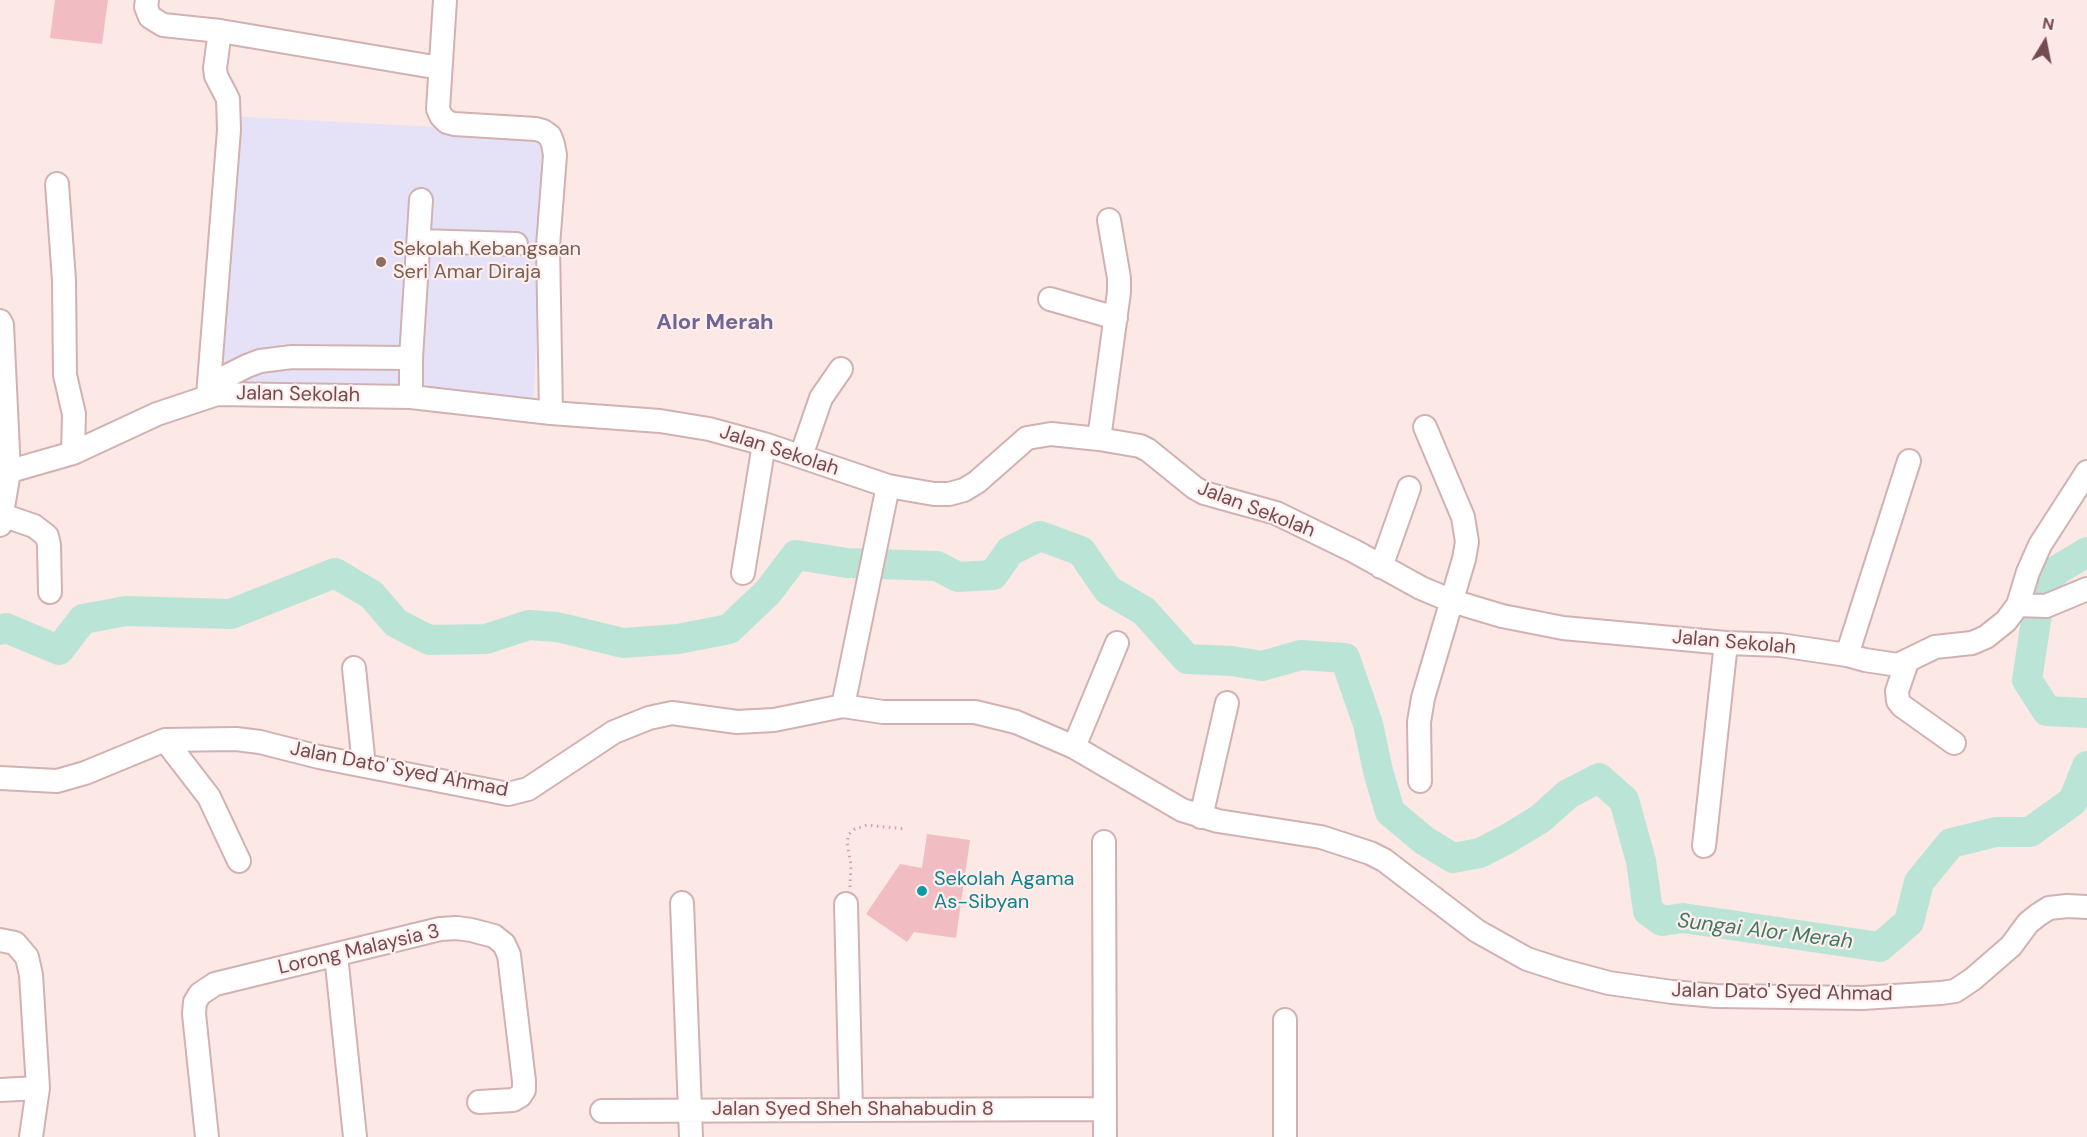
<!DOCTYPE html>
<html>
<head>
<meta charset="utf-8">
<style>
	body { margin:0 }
	#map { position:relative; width:2087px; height:1137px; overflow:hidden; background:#fce8e5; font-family:"DM Sans",sans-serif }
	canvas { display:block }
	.north { position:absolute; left:2015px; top:12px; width:60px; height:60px; -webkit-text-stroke:4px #ffeeeb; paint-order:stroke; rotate:10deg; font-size:16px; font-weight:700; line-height:24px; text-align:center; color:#744b50 }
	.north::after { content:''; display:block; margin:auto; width:21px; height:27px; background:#744b50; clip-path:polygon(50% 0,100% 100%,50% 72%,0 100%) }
</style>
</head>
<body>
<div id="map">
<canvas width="2087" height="1137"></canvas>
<div class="north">N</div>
</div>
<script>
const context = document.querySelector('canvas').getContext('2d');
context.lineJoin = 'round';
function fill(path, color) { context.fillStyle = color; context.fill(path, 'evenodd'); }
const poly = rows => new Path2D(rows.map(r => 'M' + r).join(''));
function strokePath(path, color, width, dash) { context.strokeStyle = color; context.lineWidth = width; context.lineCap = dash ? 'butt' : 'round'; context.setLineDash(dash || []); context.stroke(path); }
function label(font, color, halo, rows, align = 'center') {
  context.font = font + ' "DM Sans",sans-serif'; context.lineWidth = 4.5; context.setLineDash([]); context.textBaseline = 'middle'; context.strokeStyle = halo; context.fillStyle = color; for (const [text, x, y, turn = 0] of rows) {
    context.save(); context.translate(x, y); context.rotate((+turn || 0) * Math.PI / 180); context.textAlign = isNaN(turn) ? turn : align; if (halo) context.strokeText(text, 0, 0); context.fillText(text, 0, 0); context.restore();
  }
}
fill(poly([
	[228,116,547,133,533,407,214,390]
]), '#e5e2f8');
strokePath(poly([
	[2087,552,2057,570,2041,588,2027,680,2047,711,2087,713],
	[0,630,6,628,59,650,83,619,126,611,231,614,335,573,372,595,396,623,429,640,486,639,529,625,557,627,623,643,678,639,729,629,768,592,796,555,847,563,937,566,958,577,993,575,1010,551,1040,536,1081,551,1108,590,1144,611,1187,659,1232,661,1262,666,1301,655,1345,658,1368,724,1378,771,1390,812,1425,841,1453,858,1480,853,1507,839,1540,819,1568,794,1599,778,1624,800,1641,861,1648,911,1662,921,1683,918,1880,947,1909,922,1919,882,1951,843,1996,832,2030,832,2073,801,2087,766]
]), '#bae5d6', 30);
fill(poly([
	[55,0,108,0,102,44,50,38],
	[927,834,970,840,956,938,914,932,907,942,866,914,900,864,922,868]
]), '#f1bdc2');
const minor = poly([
	[147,0,146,7,150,17,163,25,220,31,440,68],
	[445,0,438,109,441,116,447,122,454,124,536,129,543,131,550,136,553,144,555,155,548,246,551,413],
	[57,184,64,280,65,375,74,414,73,453],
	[420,241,516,244],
	[1050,299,1116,318],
	[0,321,2,325,9,472,0,525],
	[217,394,225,377,247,366,260,361,292,357,411,358],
	[208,396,229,130,228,99,216,76,215,68,220,31],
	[411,397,411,358,421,200],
	[1099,439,1119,292,1119,278,1109,220],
	[801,456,821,398,841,369],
	[0,474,73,453,157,414,217,394,411,397,551,413,660,421,709,429,764,444,888,486,934,494,949,494,964,490,977,482,1027,438,1051,434,1099,439,1140,446,1148,450,1195,488,1204,493,1276,513,1354,551,1421,588,1452,601,1502,616,1563,628,1726,643,1780,645,1847,655,1865,660,1898,665,1935,647,1972,643,1986,637,2006,621,2018,605,2028,572,2040,545,2087,472],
	[2,515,34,526,47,536,49,545,50,592],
	[1381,567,1409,488],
	[743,573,764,444],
	[2018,605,2046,606,2087,589],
	[1847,655,1909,461],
	[1907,662,1897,691,1898,701,1902,706,1954,743],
	[354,668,364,766],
	[843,706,888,486],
	[165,740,209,797,239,861],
	[1074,747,1117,643],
	[0,778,57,781,85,773,165,740,236,739,260,742,319,757,508,794,528,789,614,732,649,718,672,713,737,722,774,720,843,706,883,712,975,712,1016,722,1074,747,1182,810,1218,821,1321,837,1370,853,1384,860,1477,931,1527,959,1564,971,1609,983,1672,992,1716,996,1862,998,1941,993,1955,991,1973,979,2011,946,2028,923,2038,915,2049,908,2067,906,2087,907],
	[1420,781,1419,722,1423,698,1464,559,1467,542,1463,517,1425,427],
	[1201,817,1227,703],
	[1104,842,1105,1137],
	[1704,846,1726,643],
	[682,903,691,1137],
	[846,904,851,1110],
	[0,940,15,943,27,957,31,975,38,1088,31,1137],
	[336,955,355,1137],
	[0,1090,38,1088],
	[602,1111,1104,1109],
	[207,1137,194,1014,195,1002,200,994,215,984,440,929,457,928,471,930,494,936,504,944,509,955,524,1081,524,1090,520,1096,513,1100,479,1102],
	[1285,1137,1285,1020]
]);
strokePath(minor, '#d2b1b2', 26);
strokePath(poly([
	[850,887,851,865,847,842,849,834,855,829,867,825,905,829]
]), '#d6a0a6', 3, [1.5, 4.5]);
strokePath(minor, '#fff', 22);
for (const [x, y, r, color] of [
	[381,262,6,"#8d6e63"],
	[922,891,6,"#0f9aa8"]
]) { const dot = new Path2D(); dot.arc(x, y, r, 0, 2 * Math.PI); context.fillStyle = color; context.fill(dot); strokePath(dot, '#ffeeeb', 2); }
label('20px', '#785e54', '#ffeeeb', [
	["Sekolah Kebangsaan",393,250],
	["Seri Amar Diraja",393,273]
], 'left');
label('20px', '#744b50', '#ffeeeb', [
	["Jalan Sekolah",298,395,1],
	["Jalan Sekolah",779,451,18],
	["Jalan Sekolah",1256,510,21],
	["Jalan Sekolah",1734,643,5],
	["Jalan Dato' Syed Ahmad",399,770,11],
	["Lorong Malaysia 3",359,950,-13],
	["Jalan Dato' Syed Ahmad",1782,993,1],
	["Jalan Syed Sheh Shahabudin 8",853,1110]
]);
label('20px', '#0d838f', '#ffeeeb', [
	["Sekolah Agama",934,880],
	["As-Sibyan",934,903]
], 'left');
label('italic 21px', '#3f7966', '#ffeeeb', [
	["Sungai Alor Merah",1765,932,7]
]);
label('bold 22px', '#6f6698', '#ffeeeb', [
	["Alor Merah",715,323]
]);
</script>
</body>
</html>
